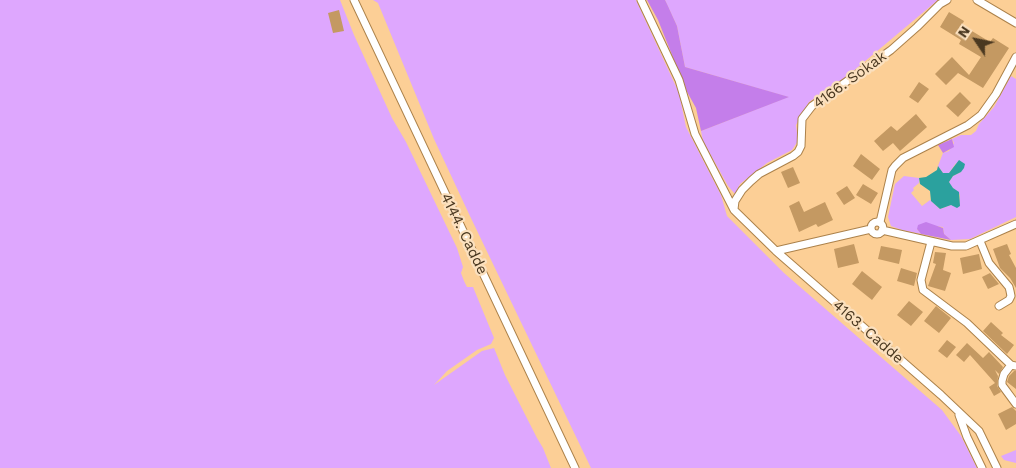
<!DOCTYPE html>
<html>
<head>
<meta charset="utf-8">
<style>
	body { margin:0 }
	#map { position:relative; width:1016px; height:468px; overflow:hidden; background:#fccf96; font-family:"Work Sans",sans-serif }
	canvas { display:block }
	.north { position:absolute; left:951px; top:15px; width:50px; height:50px; -webkit-text-stroke:4px #fbe0be; paint-order:stroke; rotate:304deg; font-size:14px; font-weight:700; line-height:20px; text-align:center; color:#4a3820 }
	.north::after { content:''; display:block; margin:auto; width:18px; height:22px; background:#4a3820; clip-path:polygon(50% 0,100% 100%,50% 72%,0 100%) }
</style>
</head>
<body>
<div id="map">
<canvas width="1016" height="468"></canvas>
<div class="north">N</div>
</div>
<script>
const context = document.querySelector('canvas').getContext('2d');
context.lineJoin = 'round';
function fill(path, color) { context.fillStyle = color; context.fill(path, 'evenodd'); }
const poly = rows => new Path2D(rows.map(r => 'M' + r).join(''));
function strokePath(path, color, width, dash) { context.strokeStyle = color; context.lineWidth = width; context.lineCap = dash ? 'butt' : 'round'; context.setLineDash(dash || []); context.stroke(path); }
function label(font, color, halo, rows, align = 'center') {
  context.font = font + ' "Work Sans",sans-serif'; context.lineWidth = 4.5; context.setLineDash([]); context.textBaseline = 'middle'; context.strokeStyle = halo; context.fillStyle = color; for (const [text, x, y, turn = 0] of rows) {
    context.save(); context.translate(x, y); context.rotate((+turn || 0) * Math.PI / 180); context.textAlign = isNaN(turn) ? turn : align; if (halo) context.strokeText(text, 0, 0); context.fillText(text, 0, 0); context.restore();
  }
}
fill(poly([
	[0,0,340,0,354,35,392,118,406,142,457,248,463,267,461,273,464,281,467,287,473,287,494,338,491,344,477,350,447,371,434,385,482,351,494,348,505,375,537,438,543,448,551,468,0,468],
	[373,0,636,0,679,93,686,127,721,195,727,216,784,273,942,410,961,436,977,468,591,468,469,214,434,139,378,3],
	[665,0,938,0,845,78,809,102,796,125,798,141,792,150,767,163,740,184,735,194,728,186,703,141,701,131,788,97,685,67,677,26],
	[1011,76,1016,79,1016,217,970,239,951,240,944,234,943,227,935,226,917,229,921,234,902,230,891,226,888,217,895,184,904,176,919,178,919,183,913,188,914,190,911,193,922,206,930,200,940,209,951,205,959,207,960,195,950,185,949,182,953,176,961,172,956,163,949,173,943,173,938,166,943,153,949,151,954,143,952,139,961,135,971,135,976,131,979,124,994,107],
	[1016,450,1016,463,1004,460,1001,456]
]), '#dea7fe');
fill(poly([
	[647,0,665,0,667,4,677,26,685,67,789,97,701,131,696,108,686,90,658,20],
	[952,139,954,147,943,153,938,145],
	[926,222,943,228,944,234,951,240,921,234,917,229,918,225]
]), '#c47eea');
fill(poly([
	[959,160,965,164,964,168,961,172,953,176,949,182,953,188,959,192,960,206,957,208,951,205,940,209,931,201,930,191,920,184,919,178,926,177,937,170,938,166,943,173,949,173]
]), '#2ba19e');
fill(poly([
	[339,10,344,31,333,33,328,13],
	[949,12,964,21,962,25,990,42,993,38,1009,48,983,88,958,73,946,85,935,74,952,57,969,75,981,57,959,44,961,40,940,27],
	[919,82,929,89,918,103,909,97],
	[960,92,971,103,958,117,946,106],
	[916,114,927,127,900,151,893,143,883,151,874,141,891,126,897,131],
	[861,154,880,169,872,180,853,166],
	[793,167,800,183,788,188,781,172],
	[863,184,878,193,871,204,856,195],
	[847,186,855,198,844,205,836,193],
	[799,201,804,212,825,202,833,220,818,227,816,224,799,232,789,206],
	[854,244,859,263,838,268,834,249],
	[1007,244,1011,254,1009,255,1016,268,1016,288,1010,278,1000,268,993,249],
	[881,246,902,250,899,264,878,259],
	[935,252,946,253,943,270,951,273,945,291,928,286,936,264,933,263],
	[979,254,982,269,963,274,960,258],
	[901,268,917,273,914,286,897,281],
	[862,271,882,287,872,300,852,284],
	[990,273,999,284,988,289,982,277],
	[909,301,923,312,911,326,897,315],
	[936,306,951,318,939,333,924,321],
	[991,322,1003,333,1001,335,1014,345,1007,354,983,331],
	[947,340,956,347,947,358,938,351],
	[967,343,983,358,989,352,1003,367,999,374,995,370,998,376,997,386,1001,392,994,396,989,387,995,383,970,355,964,362,956,355],
	[1014,371,1016,371,1016,389,1007,382,1009,376],
	[1012,407,1016,411,1016,424,1006,430,998,414]
]), '#c49962');
const street = poly([
	[354,0,575,468],
	[641,0,679,80,695,134,734,210,776,251,941,395,979,431,997,468],
	[977,0,1016,23],
	[734,209,735,201,742,190,751,181,759,174,793,156,798,152,801,146,802,119,812,106,891,50,917,27,940,4,947,0],
	'871 228a6 6 0 1 1 12 0a6 6 0 1 1-12 0Z',
	[880,222,892,170,895,166,903,158,968,125,981,115,996,94,1016,57],
	[882,230,952,246,966,246,1016,224],
	[980,241,989,263,1009,287,1010,291,1011,296,1009,300,999,306],
	[931,242,921,280,923,290,967,323,1011,365,1016,366],
	[776,251,871,229],
	[1011,365,1004,374,1002,381,1002,385,1016,404],
	[959,415,967,437,982,468]
]);
strokePath(street, '#ac824b', 9);
strokePath(street, '#fff', 7);
label('15px', '#4a3820', '#fbe0be', [
	["4166. Sokak",850,80,-36],
	["4144. Cadde",464,234,64],
	["4163. Cadde",868,332,41]
]);
</script>
</body>
</html>
